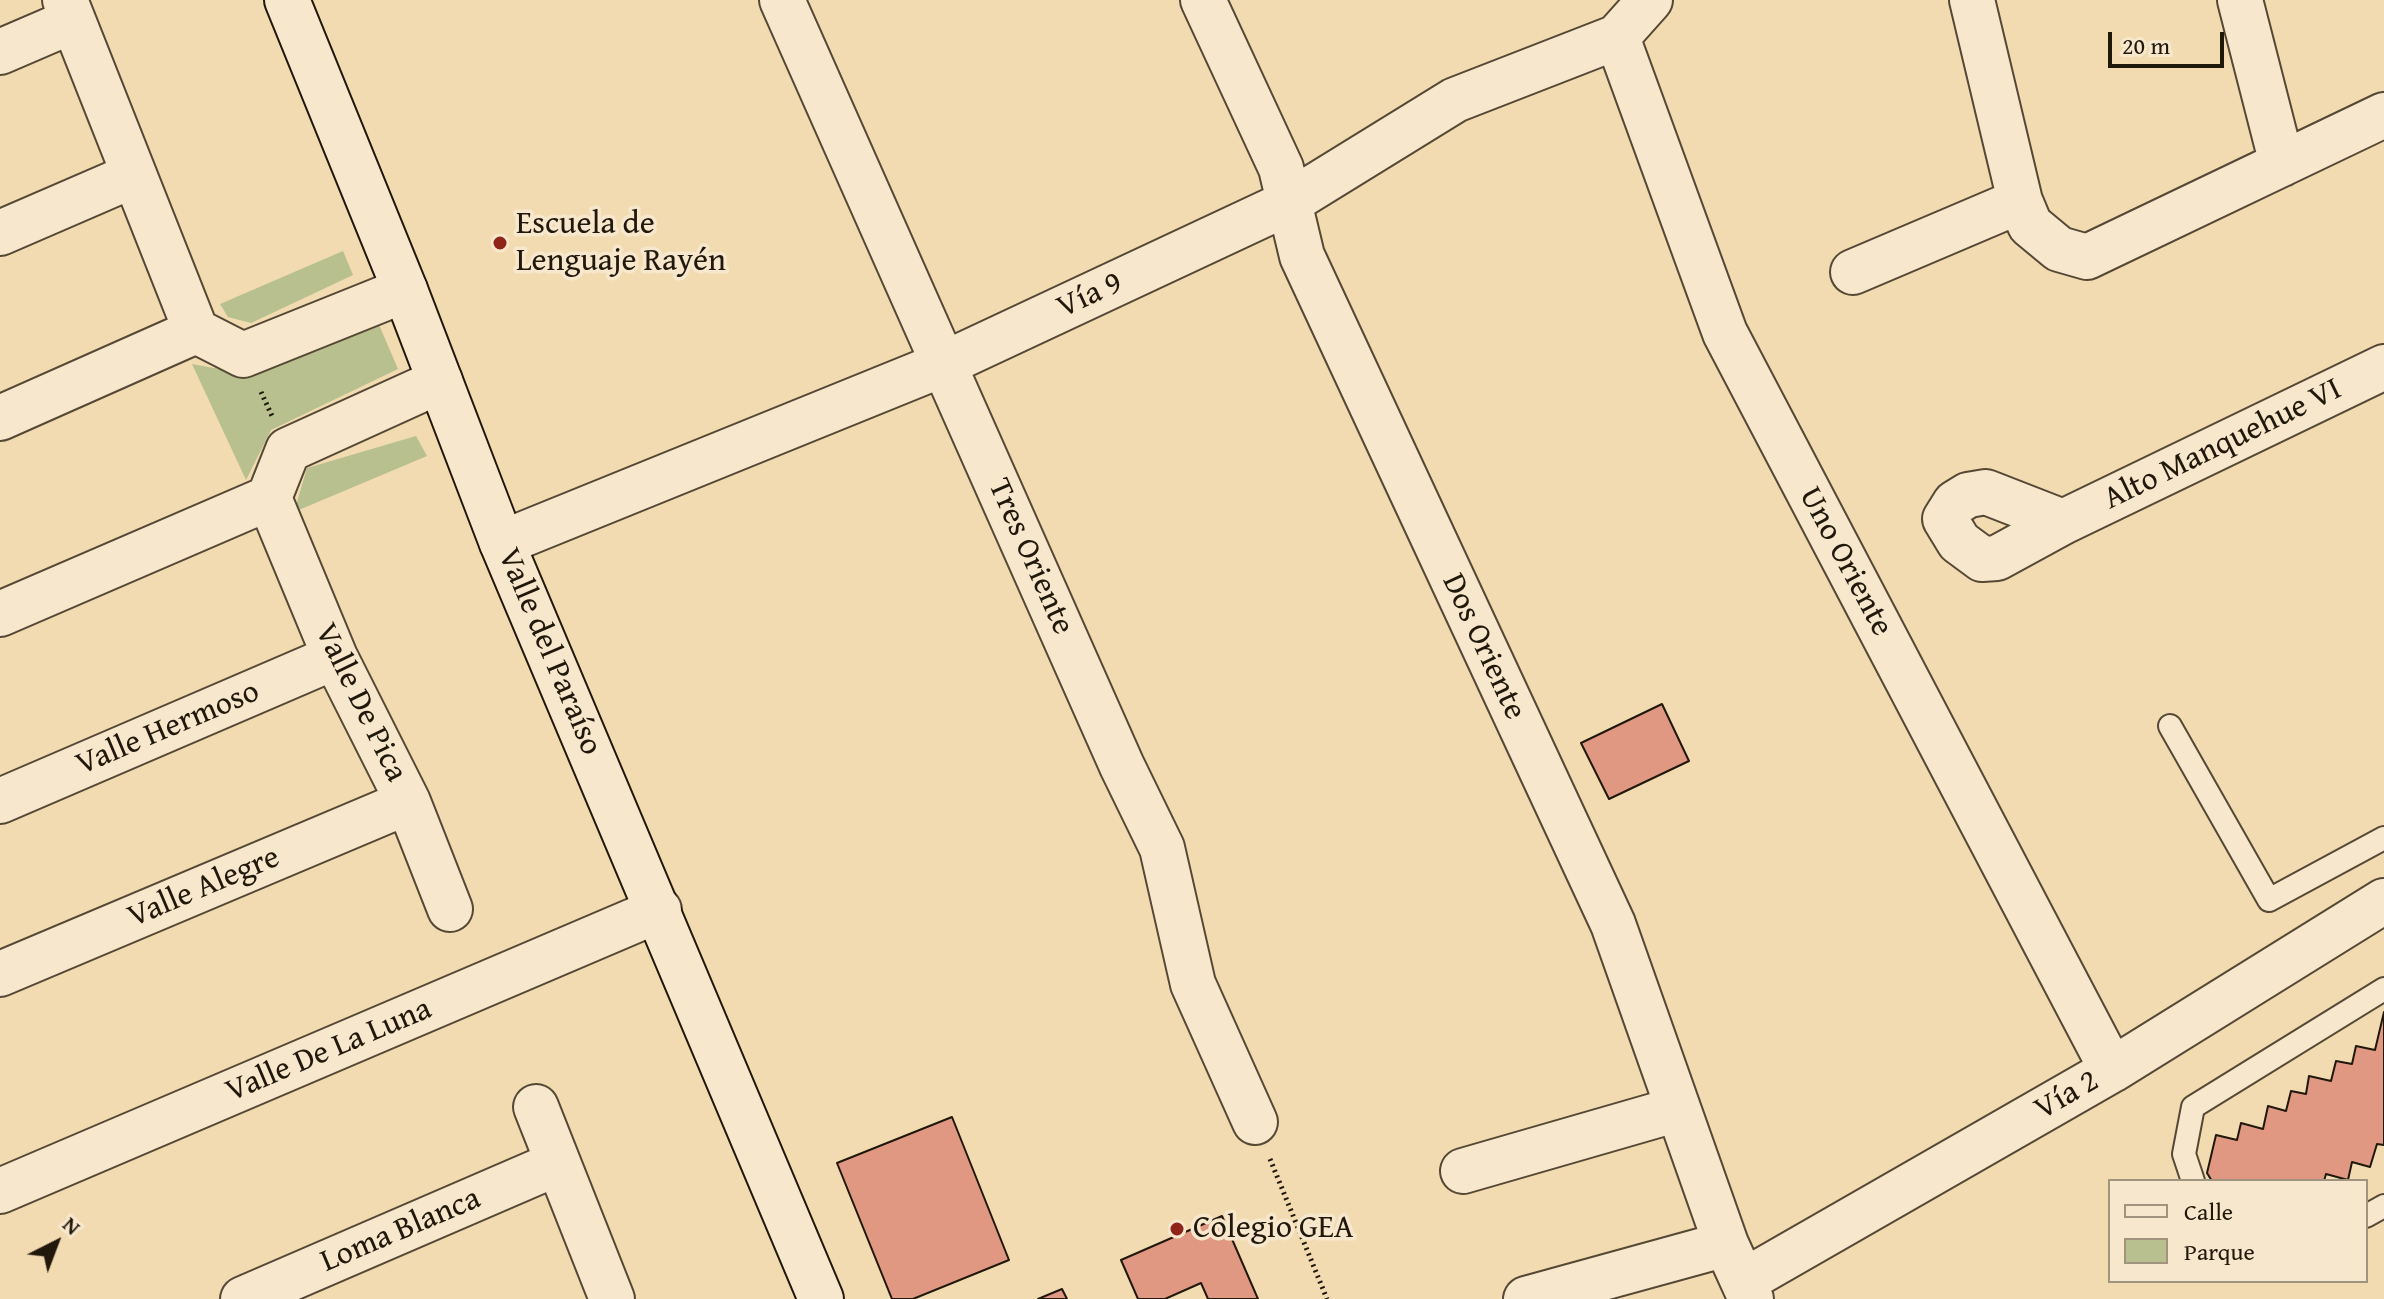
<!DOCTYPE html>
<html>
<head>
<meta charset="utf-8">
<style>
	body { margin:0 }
	#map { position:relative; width:2384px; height:1299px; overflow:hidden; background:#f2dab1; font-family:"Gentium Book Plus",serif }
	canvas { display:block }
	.legend { position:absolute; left:2108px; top:1179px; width:260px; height:104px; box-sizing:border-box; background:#f7e7cc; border:2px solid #a1947f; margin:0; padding:10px 14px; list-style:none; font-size:24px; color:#21180c }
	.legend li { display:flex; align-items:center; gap:16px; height:40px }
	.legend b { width:40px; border:2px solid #a1947f }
	.north { position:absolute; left:16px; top:1203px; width:80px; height:80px; -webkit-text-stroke:6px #f7e7cc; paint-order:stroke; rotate:42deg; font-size:22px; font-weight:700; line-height:32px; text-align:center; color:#21180c }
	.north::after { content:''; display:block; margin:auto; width:28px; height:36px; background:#21180c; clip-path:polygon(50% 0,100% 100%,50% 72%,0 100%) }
	.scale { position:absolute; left:2108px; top:32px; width:116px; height:36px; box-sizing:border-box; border:4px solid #21180c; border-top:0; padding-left:10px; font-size:24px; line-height:28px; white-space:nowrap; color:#21180c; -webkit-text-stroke:6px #f7e7cc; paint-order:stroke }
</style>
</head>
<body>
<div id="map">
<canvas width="2384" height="1299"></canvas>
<ul class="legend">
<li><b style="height:10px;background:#f7e7cc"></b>Calle</li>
<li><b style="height:22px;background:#b7c08e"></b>Parque</li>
</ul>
<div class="north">N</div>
<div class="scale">20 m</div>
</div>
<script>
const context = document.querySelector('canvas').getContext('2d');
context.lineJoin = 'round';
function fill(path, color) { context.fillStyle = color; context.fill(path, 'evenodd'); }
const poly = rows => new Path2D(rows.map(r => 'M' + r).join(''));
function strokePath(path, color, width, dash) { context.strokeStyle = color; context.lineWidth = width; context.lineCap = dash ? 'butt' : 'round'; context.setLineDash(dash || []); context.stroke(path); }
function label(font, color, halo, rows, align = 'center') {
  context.font = font + ' "Gentium Book Plus",serif'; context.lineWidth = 7; context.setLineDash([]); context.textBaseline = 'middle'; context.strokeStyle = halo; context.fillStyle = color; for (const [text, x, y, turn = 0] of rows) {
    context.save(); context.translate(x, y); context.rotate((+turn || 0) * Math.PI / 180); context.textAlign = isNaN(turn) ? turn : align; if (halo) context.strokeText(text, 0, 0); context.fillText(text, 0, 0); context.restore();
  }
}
fill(poly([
	[343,251,353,275,251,323,228,317,220,304],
	[377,320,398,369,271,430,246,480,192,364,247,374],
	[416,436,427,456,294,512,307,468]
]), '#b7c08e');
const building = poly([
	[1662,704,1689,761,1609,799,1581,743,1662,704],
	[2384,1012,2384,1145,2377,1144,2370,1167,2352,1162,2348,1180,2326,1174,2324,1181,2212,1181,2207,1173,2216,1135,2237,1140,2241,1123,2263,1129,2268,1106,2286,1111,2291,1091,2306,1094,2309,1076,2331,1081,2336,1061,2352,1064,2356,1046,2375,1050,2384,1012],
	[952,1117,1009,1260,913,1299,892,1299,837,1163,952,1117],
	[1222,1216,1258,1299,1208,1299,1201,1283,1165,1299,1138,1299,1121,1260,1222,1216],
	[1062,1289,1067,1299,1038,1299,1062,1289]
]);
fill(building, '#e09883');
strokePath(building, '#21180c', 2);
const lane = poly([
	[2170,726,2269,900,2384,838],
	[2193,1181,2184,1154,2193,1107,2384,989],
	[2366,1216,2384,1206]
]);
const street = poly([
	[65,0,196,331],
	[782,0,1122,766,1162,848,1193,984,1255,1122],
	[1203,0,1281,168,1302,256,1613,924,1726,1244,1751,1299],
	[1972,0,2020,201,2030,225,2059,249,2087,257,2384,115],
	[2240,0,2282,164],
	[1617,37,1725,333,2112,1070],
	[0,52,72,21],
	[0,233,134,175],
	[1853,272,2020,201],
	[0,418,196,331,243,355,405,290],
	[269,498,335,657,408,802,450,909],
	[2063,522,1986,492,1968,495,1955,503,1945,519,1959,542,1982,559,1997,558,2063,522,2384,367],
	[502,543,946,363,1288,203,1455,100,1617,37,1650,0],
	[0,614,269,498,288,450,440,381],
	[0,801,335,657],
	[0,974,408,802],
	[536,1107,612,1299],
	[1463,1171,1678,1109],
	[0,1191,659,910],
	[1744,1281,2112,1070,2384,901],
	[243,1299,558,1163],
	[1526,1299,1726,1244]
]);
const secondary = poly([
	[287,0,405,290,502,543,821,1299]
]);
strokePath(lane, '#554835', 26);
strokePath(street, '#554835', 48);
strokePath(secondary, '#21180c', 48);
strokePath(poly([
	[261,392,272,416],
	[1270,1159,1327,1299]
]), '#21180c', 5, [2, 4]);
strokePath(lane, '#f7e7cc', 22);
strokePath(street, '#f7e7cc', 44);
strokePath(secondary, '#f7e7cc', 44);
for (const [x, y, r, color] of [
	[500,243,8,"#8f2418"],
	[1177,1229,8,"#8f2418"]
]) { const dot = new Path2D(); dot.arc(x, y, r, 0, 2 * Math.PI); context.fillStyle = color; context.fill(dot); strokePath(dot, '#f7e7cc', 3); }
label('32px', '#21180c', '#f7e7cc', [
	["Escuela de",516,225],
	["Lenguaje Rayén",516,262],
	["Colegio GEA",1193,1229]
], 'left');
label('32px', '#21180c', '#f7e7cc', [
	["Vía 9",1090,296,-25],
	["Alto Manquehue VI",2223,445,-26],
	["Tres Oriente",1030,557,66],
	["Uno Oriente",1845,562,62],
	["Dos Oriente",1483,647,65],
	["Valle del Paraíso",549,652,67],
	["Valle De Pica",360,703,64],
	["Valle Hermoso",168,729,-23],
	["Valle Alegre",204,888,-23],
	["Valle De La Luna",329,1051,-23],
	["Vía 2",2067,1096,-30],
	["Loma Blanca",401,1231,-23]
]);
</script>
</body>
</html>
